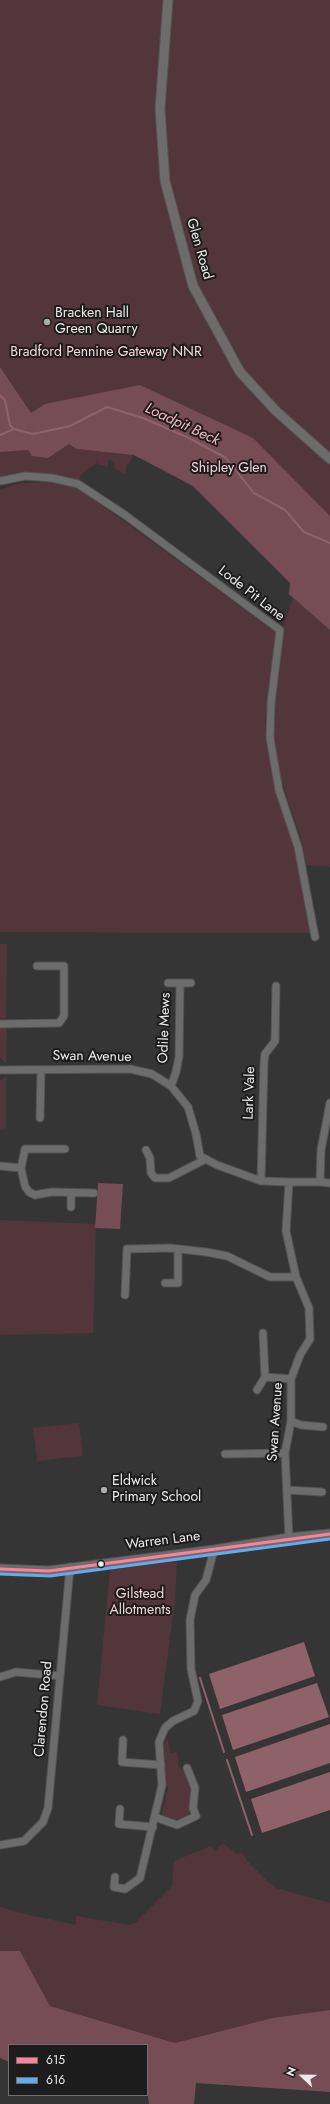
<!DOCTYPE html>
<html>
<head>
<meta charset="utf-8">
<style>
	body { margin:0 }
	#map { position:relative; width:330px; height:2104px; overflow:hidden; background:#363535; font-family:Jost,sans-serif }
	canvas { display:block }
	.legend { position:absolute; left:8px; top:2044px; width:140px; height:52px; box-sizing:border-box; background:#1d1c1c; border:1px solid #706e6f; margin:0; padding:5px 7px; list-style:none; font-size:12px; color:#eceaeb }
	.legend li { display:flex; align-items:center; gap:8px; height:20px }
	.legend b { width:20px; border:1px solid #706e6f }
	.north { position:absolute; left:282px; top:2056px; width:40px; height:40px; -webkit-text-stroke:3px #1d1c1c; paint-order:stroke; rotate:292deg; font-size:11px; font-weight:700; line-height:16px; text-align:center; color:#eceaeb }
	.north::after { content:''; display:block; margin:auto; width:14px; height:18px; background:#eceaeb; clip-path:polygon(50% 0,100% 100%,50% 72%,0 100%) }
</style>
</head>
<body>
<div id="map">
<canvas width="330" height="2104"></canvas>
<ul class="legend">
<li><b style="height:5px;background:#ff8098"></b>615</li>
<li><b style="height:5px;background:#60acee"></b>616</li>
</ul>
<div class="north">N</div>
</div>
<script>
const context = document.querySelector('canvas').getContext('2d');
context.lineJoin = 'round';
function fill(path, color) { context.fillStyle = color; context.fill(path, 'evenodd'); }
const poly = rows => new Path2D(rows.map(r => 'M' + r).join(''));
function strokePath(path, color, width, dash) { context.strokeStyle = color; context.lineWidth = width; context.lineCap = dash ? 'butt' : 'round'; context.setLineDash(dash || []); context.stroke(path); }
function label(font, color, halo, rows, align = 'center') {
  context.font = font + ' Jost,sans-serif'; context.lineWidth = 4; context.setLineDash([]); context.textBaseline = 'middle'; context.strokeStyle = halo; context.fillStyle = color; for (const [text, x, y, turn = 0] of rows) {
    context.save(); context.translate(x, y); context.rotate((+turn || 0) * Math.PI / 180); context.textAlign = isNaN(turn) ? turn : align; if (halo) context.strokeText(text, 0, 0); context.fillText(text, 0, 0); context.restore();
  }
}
fill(poly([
	[0,0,330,0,330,627,298,600,330,630,330,867,306,865,301,838,289,805,276,758,273,734,273,711,284,629,283,627,293,597,288,594,291,583,193,487,152,462,133,455,130,463,127,464,125,474,114,468,115,464,111,460,108,461,108,467,96,463,82,474,78,481,0,479],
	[50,482,78,488,276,632,265,722,269,759,277,795,294,845,310,933,0,932,0,489,23,483],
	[0,944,7,944,6,1018,0,1018],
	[7,1026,6,1064,0,1057,0,1028],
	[6,1076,6,1128,0,1129,0,1081],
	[0,1220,96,1224,93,1333,0,1335],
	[79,1423,83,1456,37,1461,33,1428],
	[177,1561,175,1599,160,1714,97,1705,110,1570],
	[167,1738,171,1753,177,1752,179,1767,187,1775,192,1796,190,1811,187,1817,174,1820,163,1815,162,1810,166,1800,166,1793,168,1792,168,1787,165,1785,164,1746],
	[223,1843,237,1854,242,1852,247,1861,268,1882,276,1888,330,1903,330,2010,272,2018,175,2043,50,2006,20,1951,0,1951,0,1907,25,1914,76,1925,76,1916,130,1925,135,1923,172,1886,174,1861,211,1846,215,1851]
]), '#52363b');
fill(poly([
	[0,367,31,413,45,404,140,385,253,438,330,516,330,630,289,594,290,583,193,486,134,455,77,449,69,444,48,458,32,456,28,450,0,452],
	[98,1183,123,1184,120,1229,95,1228],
	[0,1951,20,1951,50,2006,175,2043,272,2018,330,2010,330,2092,196,2083,194,2104,149,2104,147,2088,147,2045,9,2045,9,2062,0,2058]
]), '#774d55');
fill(poly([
	[304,1642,315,1676,220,1709,209,1674],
	[317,1683,329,1717,233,1750,222,1715],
	[330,1724,330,1763,246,1792,235,1757],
	[330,1772,330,1810,262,1833,251,1799]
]), '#8f626a');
strokePath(poly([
	[0,395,5,400,10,425,14,429],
	[0,435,14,429,33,434,70,426,107,407,143,418,189,438,226,458,254,493,285,510,304,532,330,543],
	[200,1678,224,1752],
	[227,1760,252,1835]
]), '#8f626a', 2);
const minor = poly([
	[0,481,25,476,52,478,78,484,125,515,280,630,271,703,270,738,279,790,298,847,315,937],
	[168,983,180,983,179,1057,176,1072,171,1086],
	[180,983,191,983],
	[0,1024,59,1023,64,1016,64,966,37,966],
	[0,1070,130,1069,152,1074,171,1086,188,1107,196,1134,200,1156,217,1165,261,1181,289,1182,286,1231,296,1277,309,1308,310,1339,300,1355,291,1379,291,1421,285,1453,289,1538],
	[330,1103,321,1150,320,1182,330,1183],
	[40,1118,41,1070],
	[146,1150,150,1158,151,1173,155,1178,169,1178,206,1159],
	[0,1166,21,1168,25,1186,29,1192,35,1195,52,1192,94,1193],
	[21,1168,25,1149,65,1149],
	[261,1181,264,1063,265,1054,275,1041,276,986],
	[289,1182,320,1182],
	[71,1207,71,1193],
	[165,1283,178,1283,178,1249],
	[125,1295,127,1249,170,1248,206,1252,227,1256,270,1277,296,1277],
	[265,1377,291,1379],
	[257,1390,265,1377,263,1333],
	[291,1421,301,1425,323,1427],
	[225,1454,285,1453],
	[287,1490,322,1492],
	[0,1677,16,1672,60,1676],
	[123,1740,122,1762,161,1765],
	[120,1809,119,1824,153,1827],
	[155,1817,177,1825,196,1816,193,1808,195,1788,187,1768],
	[0,1845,24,1841,43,1822,48,1808,70,1567],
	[115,1877,114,1887,125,1889,140,1878,162,1785,159,1742,165,1728,173,1721,194,1711,198,1701,191,1669,190,1620,195,1595,206,1580,214,1550]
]);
const tertiary = poly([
	[168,0,160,109,165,181,193,286,240,372,276,411,330,459],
	[0,1569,49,1571,214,1550,289,1538,330,1534]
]);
strokePath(minor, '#535353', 9);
strokePath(tertiary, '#535353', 11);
strokePath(minor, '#6d6c6c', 7);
strokePath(tertiary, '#6d6c6c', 9);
strokePath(poly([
	[0,1569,49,1571,330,1534]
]), '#ff8098', 3);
strokePath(poly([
	[0,1574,50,1576,330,1539]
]), '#60acee', 3);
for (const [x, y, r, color] of [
	[47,322,4,"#acabab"],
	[104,1490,4,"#acabab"],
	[101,1564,3.5,"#eceaeb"]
]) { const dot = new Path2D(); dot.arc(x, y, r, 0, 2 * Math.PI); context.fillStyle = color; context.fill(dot); strokePath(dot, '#1d1c1c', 1.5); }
label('14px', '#eceaeb', '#1d1c1c', [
	["Glen Road",199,249,74],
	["Lode Pit Lane",251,594,38],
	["Odile Mews",165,1028,-88],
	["Swan Avenue",92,1057,1],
	["Lark Vale",250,1093,-88],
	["Swan Avenue",276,1422,-86],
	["Warren Lane",163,1541,-7],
	["Clarendon Road",44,1709,-85]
]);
label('14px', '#eceaeb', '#1d1c1c', [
	["Bracken Hall",55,314],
	["Green Quarry",55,330],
	["Eldwick",112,1482],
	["Primary School",112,1498]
], 'left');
label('14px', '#f8d6db', '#1d1c1c', [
	["Bradford Pennine Gateway NNR",106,353],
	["Shipley Glen",229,469],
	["Gilstead",140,1595],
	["Allotments",140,1611]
]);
label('italic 15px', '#f7b6c1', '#1d1c1c', [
	["Loadpit Beck",182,425,25]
]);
</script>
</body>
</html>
